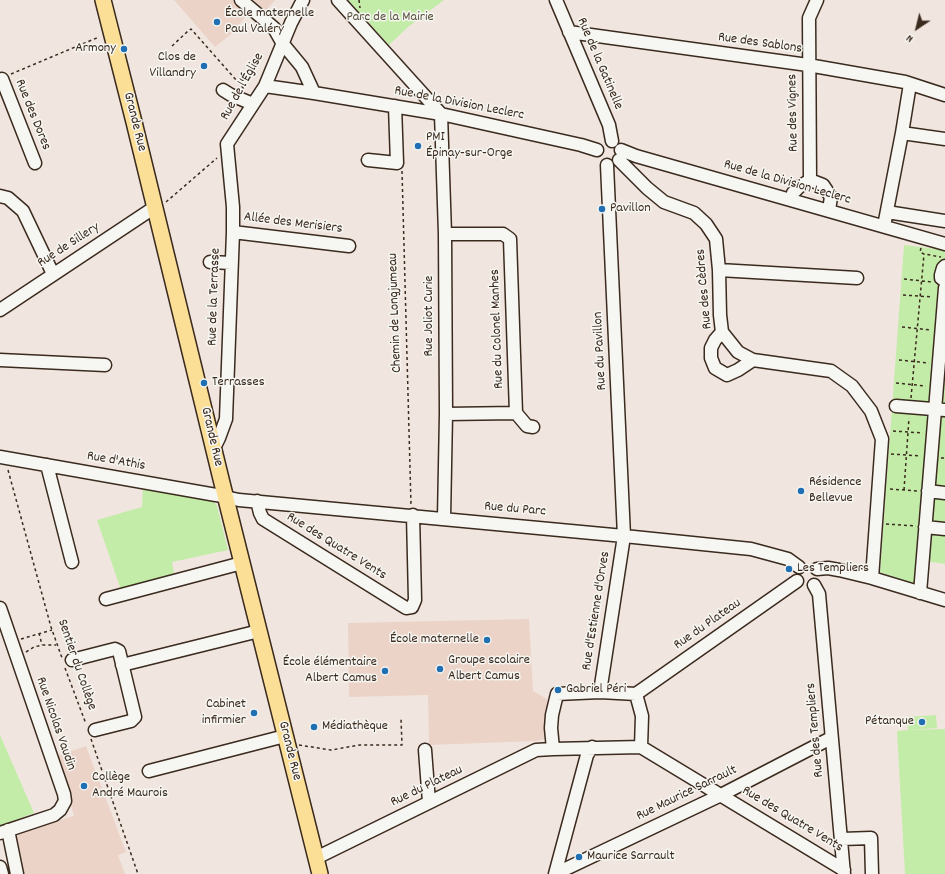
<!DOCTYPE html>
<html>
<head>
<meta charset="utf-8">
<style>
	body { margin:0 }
	#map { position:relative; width:945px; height:874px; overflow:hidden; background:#f1e6df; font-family:Dekko,sans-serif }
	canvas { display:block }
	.north { position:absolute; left:897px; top:8px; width:40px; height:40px; -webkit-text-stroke:3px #f6f6f2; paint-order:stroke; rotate:215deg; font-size:11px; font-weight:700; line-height:16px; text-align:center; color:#3b2a1e }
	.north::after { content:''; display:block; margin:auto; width:14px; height:18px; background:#3b2a1e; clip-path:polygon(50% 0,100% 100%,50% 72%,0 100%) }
</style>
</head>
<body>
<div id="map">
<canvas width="945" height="874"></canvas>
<div class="north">N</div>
</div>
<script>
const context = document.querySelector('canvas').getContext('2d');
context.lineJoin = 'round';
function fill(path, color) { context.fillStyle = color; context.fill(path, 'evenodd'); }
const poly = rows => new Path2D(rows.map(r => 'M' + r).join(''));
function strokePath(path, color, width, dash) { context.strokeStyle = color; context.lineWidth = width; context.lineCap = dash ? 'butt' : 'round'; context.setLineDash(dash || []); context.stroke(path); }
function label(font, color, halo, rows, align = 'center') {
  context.font = font + ' Dekko,sans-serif'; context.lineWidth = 3; context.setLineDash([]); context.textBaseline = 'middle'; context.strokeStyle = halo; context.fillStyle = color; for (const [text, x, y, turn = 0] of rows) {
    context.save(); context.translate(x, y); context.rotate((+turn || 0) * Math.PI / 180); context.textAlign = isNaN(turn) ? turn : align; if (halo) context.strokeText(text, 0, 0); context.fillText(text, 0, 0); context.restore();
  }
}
fill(poly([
	[174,0,232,0,248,14,230,35,215,47],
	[254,0,275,0,265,12,253,1],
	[529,619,533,691,547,699,548,738,537,741,429,745,428,695,349,697,348,623],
	[86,746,126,852,118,855,125,874,20,874,13,834,74,816,57,756]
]), '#ebd3c8');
fill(poly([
	[348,0,444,0,408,27,389,45],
	[904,245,945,250,945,564,926,561,927,588,880,572],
	[143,486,210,499,214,502,217,506,228,550,172,562,174,574,121,590,97,520,142,507],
	[936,715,937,728,911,730,945,729,945,874,905,874,897,731,908,730,907,717],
	[0,735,34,813,0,826]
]), '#c3eca8');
const minor = poly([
	[241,0,274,28,283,44,302,67,314,93],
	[338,0,441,114],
	[556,0,609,125,612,141],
	[569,32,808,65,905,82,945,95],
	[0,80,2,79,35,163],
	[910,84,902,133,945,139],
	[265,86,314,93,441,114,581,145,597,150],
	[223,90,231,95,253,104],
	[441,114,445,234,446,414,444,518],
	[621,150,636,156,945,244],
	[368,160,397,163,395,106],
	[619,160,647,188,664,202,694,213,706,224,716,239,719,270,720,315,722,332,738,352,753,360,831,371,852,386,871,411,882,439,872,578],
	[810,180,809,18,817,0],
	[0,196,8,198,23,211,53,274],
	[792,200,793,193,799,187,810,180,823,185,831,197,829,210],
	[887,212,945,221],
	[884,226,902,133],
	[233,232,349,246],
	[445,234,503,234,510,239,516,413,446,414],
	[210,262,231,263],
	[945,266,943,268,941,275,941,278,945,281],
	[719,270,857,278],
	[0,310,155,207],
	[722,332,715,340,711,348,711,358,715,368,727,375,738,370,753,360],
	[0,360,105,365],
	[896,406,945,410],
	[516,413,527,426,533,427],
	[214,448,219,438,226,419,233,232,233,207,227,144,265,86,291,23,303,0],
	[0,457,216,495,239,500,624,536,751,549,788,559,799,567],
	[47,465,72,562],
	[928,491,945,493],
	[257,501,260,513,263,519,406,608,412,607,415,600,413,515],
	[925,527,945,529],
	[817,569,828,568,839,570,872,578,945,600],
	[814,585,819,594,844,874],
	[920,593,945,288],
	[106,599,242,563],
	[0,608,64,794,65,801,60,810,54,815,0,833],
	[72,660,115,649,119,651,135,717,131,721,95,730],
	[122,665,259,631],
	[600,692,624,536,607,165],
	[600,692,636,694,642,716,641,747,553,749,551,728,552,715,557,694,600,692],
	[636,694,797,581],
	[641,747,844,870],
	[425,750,429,802],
	[149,771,285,736],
	[8,830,17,874],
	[842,839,871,838,872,874],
	[316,858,536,750,553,749],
	[0,867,2,874],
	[555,874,721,795,831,738],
	[555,874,587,755,592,747]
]);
const major = poly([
	[103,0,134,122,222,483,320,874]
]);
strokePath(minor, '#3b2a1e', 15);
strokePath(major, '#3b2a1e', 18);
strokePath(poly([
	[359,0,360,8],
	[172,46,188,31,191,29,244,89],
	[11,74,99,37],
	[402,171,411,505],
	[166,202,217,158],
	[921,248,920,252,924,254,941,257],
	[904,279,932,282],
	[903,295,933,297],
	[902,327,931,330],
	[899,360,929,363],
	[896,383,926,386],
	[911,398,924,254],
	[893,431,923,433],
	[891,454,921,456],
	[941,458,945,458],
	[8,470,51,627,62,658],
	[890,489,918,491],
	[904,490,909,418],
	[886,524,916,526],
	[39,633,42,645],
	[21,639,52,630],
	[26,652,34,647,42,645,56,645],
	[65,668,86,724],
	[91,739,138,874],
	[299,745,331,750,360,745,402,745,401,719]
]), '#3b2a1e', 1.5, [3, 3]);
strokePath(minor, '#f6f6f2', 12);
strokePath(major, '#fbdf96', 15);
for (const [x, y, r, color] of [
	[217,22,4,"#1f6fb2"],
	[124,49,4,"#1f6fb2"],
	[204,66,4,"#1f6fb2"],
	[418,146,4,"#1f6fb2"],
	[602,209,4,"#1f6fb2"],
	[204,383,4,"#1f6fb2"],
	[801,491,4,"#1f6fb2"],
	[789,569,4,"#1f6fb2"],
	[487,640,4,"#1f6fb2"],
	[440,669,4,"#1f6fb2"],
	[385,671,4,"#1f6fb2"],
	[558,690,4,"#1f6fb2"],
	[254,713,4,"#1f6fb2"],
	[922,722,4,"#1f6fb2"],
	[314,727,4,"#1f6fb2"],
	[84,786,4,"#1f6fb2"],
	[579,857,4,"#1f6fb2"]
]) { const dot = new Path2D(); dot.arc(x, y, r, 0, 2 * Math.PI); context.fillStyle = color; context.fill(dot); strokePath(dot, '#f6f6f2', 1.5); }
label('14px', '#3b2a1e', '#f6f6f2', [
	["École maternelle",225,14],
	["Paul Valéry",225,30],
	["Armony",116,49,"right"],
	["Clos de",196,58,"right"],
	["Villandry",196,74,"right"],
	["PMI",426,138],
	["Épinay-sur-Orge",426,154],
	["Pavillon",610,209],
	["Terrasses",212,383],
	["Résidence",809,483],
	["Bellevue",809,499],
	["Les Templiers",797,569],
	["École maternelle",479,640,"right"],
	["Groupe scolaire",448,661],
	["Albert Camus",448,677],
	["École élémentaire",377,663,"right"],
	["Albert Camus",377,679,"right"],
	["Gabriel Péri",566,690],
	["Cabinet",246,705,"right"],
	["infirmier",246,721,"right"],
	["Pétanque",914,722,"right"],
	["Médiathèque",322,727],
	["Collège",92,778],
	["André Maurois",92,794],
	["Maurice Sarrault",587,857]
], 'left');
label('14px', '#56513a', '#f6f6f2', [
	["Parc de la Mairie",390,18]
]);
label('14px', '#3b2a1e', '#f6f6f2', [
	["Rue des Sablons",760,44,8],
	["Rue de la Gatinelle",599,64,67],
	["Rue de l'Église",243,87,-61],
	["Rue de la Division Leclerc",459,104,11],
	["Rue des Vignes",794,113,-91],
	["Rue des Dores",32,115,68],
	["Grande Rue",134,122,76],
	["Rue de la Division Leclerc",787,183,16],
	["Allée des Merisiers",293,224,7],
	["Rue de Sillery",69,246,-33],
	["Rue des Cèdres",705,289,-95],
	["Rue de la Terrasse",215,297,-88],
	["Chemin de Longjumeau",396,313,-92],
	["Rue Joliot Curie",430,316,-90],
	["Rue du Colonel Manhes",498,329,-92],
	["Rue du Pavillon",601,351,-93],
	["Grande Rue",211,437,77],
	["Rue d'Athis",116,462,10],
	["Rue du Parc",515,510,5],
	["Rue des Quatre Vents",336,547,32],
	["Rue d'Estienne d'Orves",597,611,-81],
	["Rue du Plateau",708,625,-35],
	["Sentier du Collège",76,665,71],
	["Rue Nicolas Vaudin",55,724,71],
	["Rue des Templiers",816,730,-95],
	["Grande Rue",289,751,76],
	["Rue du Plateau",427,787,-26],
	["Rue Maurice Sarrault",687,794,-26],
	["Rue des Quatre Vents",792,820,31]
]);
</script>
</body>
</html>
